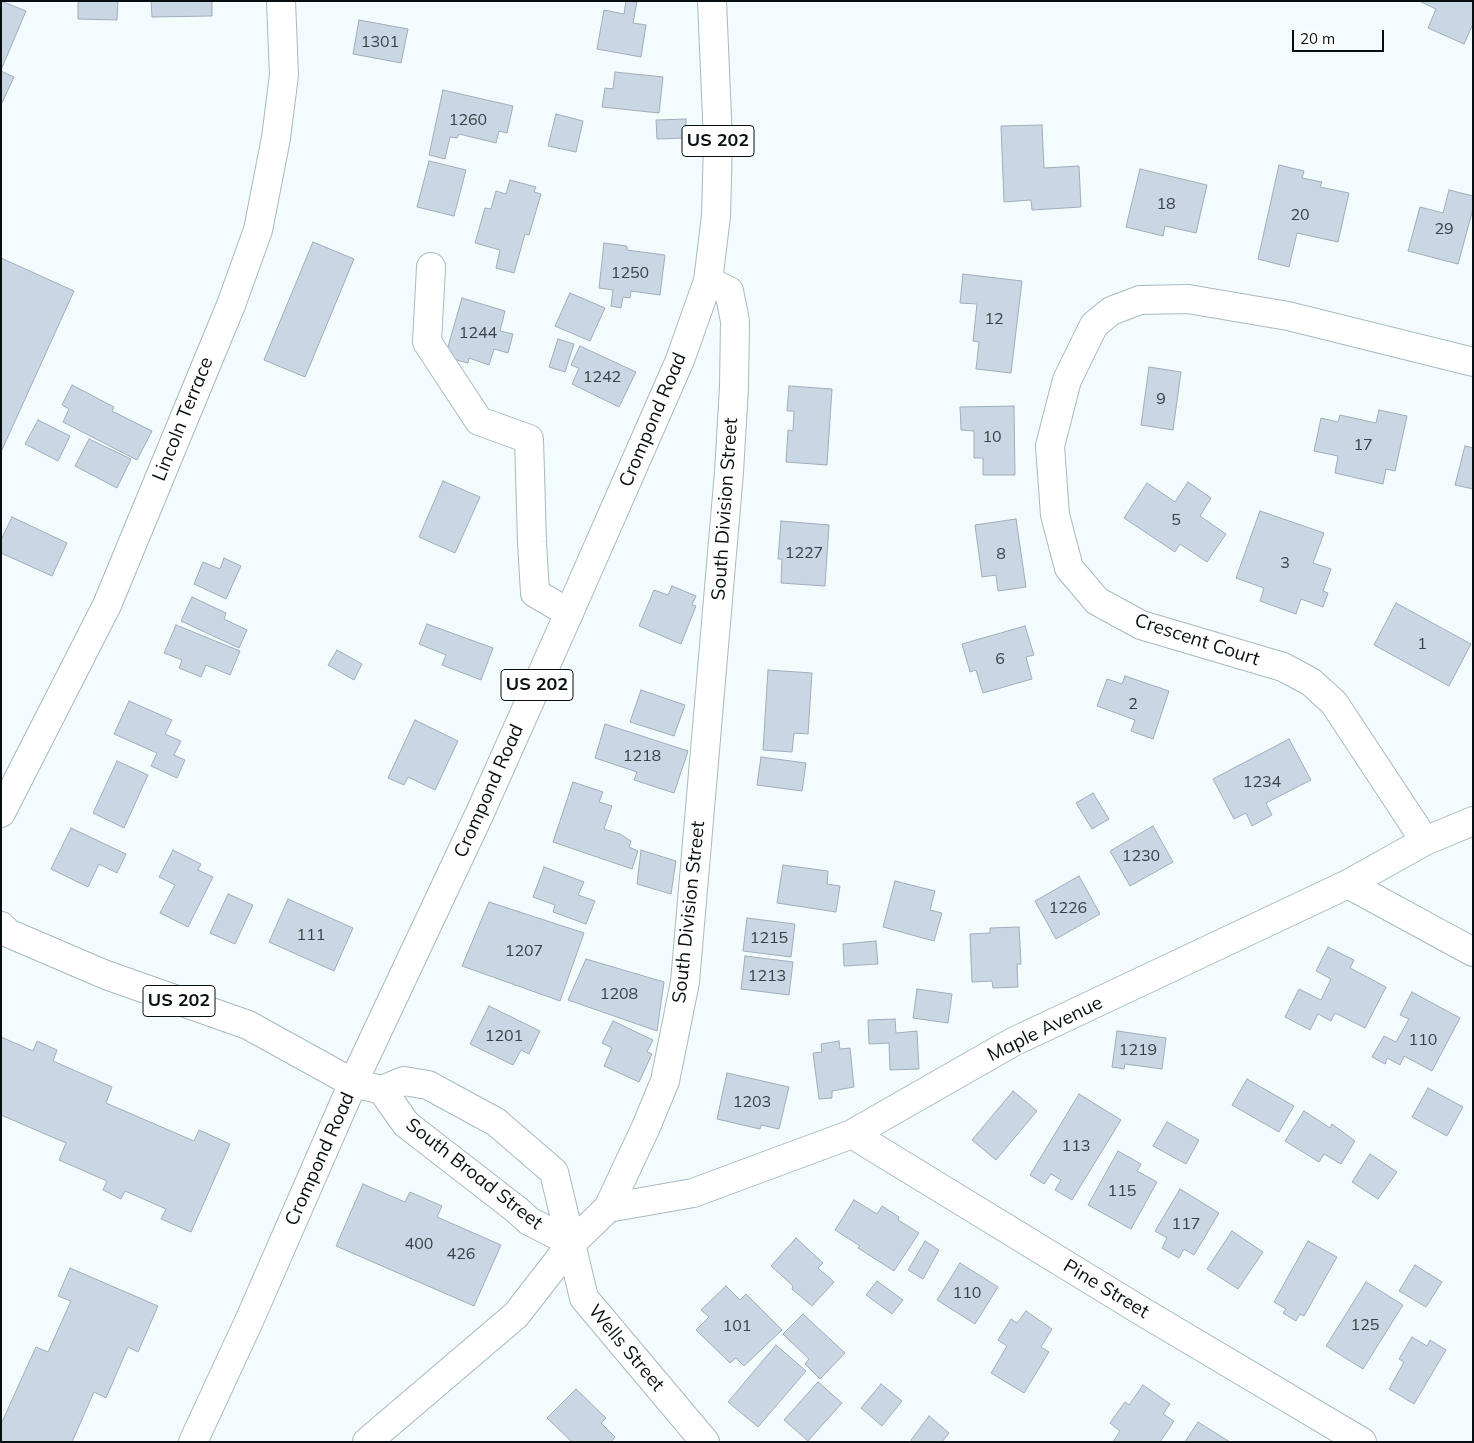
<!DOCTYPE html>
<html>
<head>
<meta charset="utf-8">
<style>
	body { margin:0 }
	#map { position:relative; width:1474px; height:1443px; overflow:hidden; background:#f3fbfd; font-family:Mulish,sans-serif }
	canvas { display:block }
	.frame { position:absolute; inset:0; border:2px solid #080f11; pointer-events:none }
	.scale { position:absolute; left:1292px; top:30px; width:92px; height:22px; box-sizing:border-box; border:2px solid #080f11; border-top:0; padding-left:6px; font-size:15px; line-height:18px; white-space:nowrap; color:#080f11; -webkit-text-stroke:4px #fff; paint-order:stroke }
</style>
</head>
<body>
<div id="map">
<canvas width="1474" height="1443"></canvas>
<div class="frame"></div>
<div class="scale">20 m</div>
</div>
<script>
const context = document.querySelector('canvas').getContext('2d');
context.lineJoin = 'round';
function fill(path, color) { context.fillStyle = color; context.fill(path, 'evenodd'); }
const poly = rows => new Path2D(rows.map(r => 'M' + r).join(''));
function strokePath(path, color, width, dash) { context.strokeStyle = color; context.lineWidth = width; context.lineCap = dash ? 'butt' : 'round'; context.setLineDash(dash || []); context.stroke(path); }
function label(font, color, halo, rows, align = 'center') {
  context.font = font + ' Mulish,sans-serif'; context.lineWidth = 4.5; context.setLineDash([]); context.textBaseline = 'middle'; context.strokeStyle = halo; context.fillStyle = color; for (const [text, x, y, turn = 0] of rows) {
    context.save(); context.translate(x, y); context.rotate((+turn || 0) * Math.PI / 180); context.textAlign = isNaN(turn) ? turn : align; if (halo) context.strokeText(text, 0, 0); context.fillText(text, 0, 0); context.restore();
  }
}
const building = poly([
	[1,1,26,11,1,70,1,1],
	[78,1,118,1,117,20,78,19,78,1],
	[151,1,212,1,212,16,152,17,151,1],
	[626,1,637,2,633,23,646,25,641,57,597,49,604,10,624,14,626,1],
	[1419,1,1473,1,1473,24,1464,44,1428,28,1436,9,1419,1],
	[359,20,408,29,401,63,353,54,359,20],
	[1,71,14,77,1,105,1,71],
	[615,72,663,77,659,113,602,107,605,88,613,89,615,72],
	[443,90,513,106,507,133,499,131,496,143,459,134,457,138,450,137,445,159,429,155,443,90],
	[556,114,583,121,576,152,548,146,556,114],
	[686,119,686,138,657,139,656,120,686,119],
	[1042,125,1044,168,1079,166,1081,207,1032,210,1031,200,1004,202,1001,126,1042,125],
	[429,161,466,170,454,216,417,207,429,161],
	[1279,165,1304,171,1302,178,1322,182,1320,187,1349,193,1338,242,1297,233,1289,267,1258,259,1279,165],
	[1140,169,1207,185,1196,233,1165,226,1163,236,1126,227,1140,169],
	[510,180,536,187,534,192,541,194,529,235,525,234,514,273,496,268,500,250,475,243,485,208,491,209,496,191,506,194,510,180],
	[1449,190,1473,196,1473,209,1458,264,1408,251,1420,207,1443,213,1449,190],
	[313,242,354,259,305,377,264,360,313,242],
	[604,243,627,246,627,250,665,255,660,295,631,291,630,298,623,297,621,308,611,306,613,290,599,288,604,243],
	[1,258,74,291,1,452,1,258],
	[963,274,1022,281,1011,373,976,369,979,342,973,341,977,304,960,303,963,274],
	[570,293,605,308,590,341,555,326,570,293],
	[462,298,505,311,500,331,513,334,508,353,494,349,489,365,469,358,468,363,445,357,462,298],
	[558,339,574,344,565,372,549,367,558,339],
	[580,346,636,372,619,407,572,384,579,368,571,365,580,346],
	[1149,367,1181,372,1173,430,1141,425,1149,367],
	[72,385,114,407,112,411,152,431,137,460,63,422,69,409,62,405,72,385],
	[789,386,832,389,827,465,786,462,788,430,793,431,794,411,787,411,789,386],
	[1014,406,1015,475,983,475,983,458,974,458,974,431,961,430,960,407,1014,406],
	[1379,410,1407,416,1395,471,1386,469,1383,484,1335,473,1338,456,1314,451,1321,418,1338,422,1340,415,1376,423,1379,410],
	[38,420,70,436,58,461,25,444,38,420],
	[89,439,131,459,117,488,75,466,89,439],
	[1465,446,1473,448,1473,489,1455,485,1465,446],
	[443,481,480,497,455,553,419,537,443,481],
	[1188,482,1211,498,1200,516,1226,534,1207,562,1180,544,1175,552,1124,518,1147,483,1175,502,1188,482],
	[1260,511,1324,533,1313,563,1331,569,1323,591,1328,593,1323,607,1301,599,1296,614,1260,601,1264,588,1236,578,1260,511],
	[12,517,67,543,52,576,1,553,1,540,12,517],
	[1016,519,1026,587,998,591,996,575,982,577,975,525,1016,519],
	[781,521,829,525,825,586,781,583,782,559,778,559,781,521],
	[224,558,241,566,226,599,194,584,203,562,220,569,224,558],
	[672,586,696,596,692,605,696,606,681,644,639,626,654,590,668,595,672,586],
	[192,597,226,613,224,619,247,630,239,648,181,621,192,597],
	[1396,603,1471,644,1449,686,1374,645,1396,603],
	[427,624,493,648,481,680,442,665,446,655,419,644,427,624],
	[176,625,240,651,230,675,206,665,201,677,179,668,182,660,164,653,176,625],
	[1025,626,1034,655,1026,657,1032,679,983,693,976,670,970,672,962,644,1025,626],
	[337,650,362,664,354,680,328,665,337,650],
	[768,670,812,673,808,734,794,733,792,752,763,750,768,670],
	[1125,676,1169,691,1153,739,1131,731,1135,720,1097,706,1107,679,1122,684,1125,676],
	[641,690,685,705,674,736,630,722,641,690],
	[129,701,172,720,165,734,181,741,174,755,185,760,177,778,151,766,157,753,114,734,129,701],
	[415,720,458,741,435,790,408,777,404,785,388,778,415,720],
	[605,724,688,751,674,793,634,780,637,772,595,758,605,724],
	[1289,739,1311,780,1266,803,1272,815,1252,826,1246,813,1234,819,1213,779,1289,739],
	[761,757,806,763,802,791,757,785,761,757],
	[117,761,148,775,124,828,93,813,117,761],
	[573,782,603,792,599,802,612,806,604,829,620,834,631,841,629,847,638,851,632,869,553,842,573,782],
	[1093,793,1109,819,1092,829,1076,803,1093,793],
	[1153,826,1173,862,1130,886,1110,851,1153,826],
	[71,828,126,854,117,873,99,864,88,887,51,869,71,828],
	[173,850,201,864,198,870,213,877,188,927,160,913,175,885,159,877,173,850],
	[641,850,676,861,671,894,637,884,641,850],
	[783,865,828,871,827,884,840,886,836,912,777,903,783,865],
	[544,867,584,882,578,895,595,901,586,924,553,912,555,905,533,897,544,867],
	[1079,876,1100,914,1056,939,1035,901,1079,876],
	[895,881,935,891,930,910,942,913,934,941,883,927,895,881],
	[228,894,253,905,235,944,210,933,228,894],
	[288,899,353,928,334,971,269,942,288,899],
	[489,902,584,933,560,1001,462,966,489,902],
	[747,918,795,924,791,957,743,951,747,918],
	[1019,927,1021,964,1017,964,1018,987,993,988,992,981,972,982,970,934,990,933,990,928,1019,927],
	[876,941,878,964,844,966,843,944,876,941],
	[1328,947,1354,960,1350,968,1386,987,1365,1028,1335,1013,1331,1021,1318,1014,1310,1030,1285,1017,1299,989,1321,1000,1331,979,1316,971,1328,947],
	[745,956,793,962,789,995,741,989,745,956],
	[586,959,664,982,657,1031,568,1000,586,959],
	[917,989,952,994,948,1023,913,1018,917,989],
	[1412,992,1460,1018,1432,1071,1404,1056,1400,1065,1387,1058,1385,1064,1372,1057,1384,1036,1396,1042,1409,1019,1400,1015,1412,992],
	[489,1006,540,1031,529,1054,521,1050,513,1065,470,1044,489,1006],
	[895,1019,896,1033,917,1031,919,1069,890,1070,889,1043,869,1044,868,1020,895,1019],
	[613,1021,653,1040,647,1052,652,1054,639,1082,604,1066,612,1048,602,1043,613,1021],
	[1117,1031,1166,1038,1162,1069,1125,1064,1124,1069,1112,1067,1117,1031],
	[1,1037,33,1051,37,1041,57,1050,53,1061,112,1087,106,1103,194,1141,199,1130,230,1144,191,1232,161,1219,166,1209,125,1191,121,1199,103,1190,107,1181,59,1160,66,1143,1,1115,1,1037],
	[839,1041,840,1049,850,1048,854,1087,832,1091,832,1098,819,1099,813,1053,822,1052,821,1044,839,1041],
	[727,1073,789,1087,779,1129,761,1125,760,1129,717,1119,727,1073],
	[1247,1079,1294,1106,1279,1132,1232,1105,1247,1079],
	[1428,1088,1463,1107,1447,1136,1412,1117,1428,1088],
	[1013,1091,1037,1111,996,1160,972,1140,1013,1091],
	[1079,1094,1121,1120,1072,1200,1055,1190,1061,1180,1051,1174,1044,1184,1030,1175,1079,1094],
	[1304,1111,1330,1128,1332,1124,1355,1141,1341,1164,1324,1154,1319,1162,1285,1141,1304,1111],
	[1167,1122,1199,1140,1186,1164,1153,1146,1167,1122],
	[1118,1151,1141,1164,1137,1171,1157,1182,1131,1229,1088,1205,1118,1151],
	[1370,1154,1397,1172,1378,1199,1352,1182,1370,1154],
	[363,1184,405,1202,410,1192,442,1206,437,1217,501,1245,474,1306,336,1246,363,1184],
	[1180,1189,1219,1213,1194,1255,1184,1249,1179,1258,1162,1248,1167,1238,1155,1231,1180,1189],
	[854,1200,877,1214,882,1206,899,1217,898,1220,919,1233,894,1271,858,1248,860,1246,835,1230,854,1200],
	[1232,1231,1263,1252,1238,1289,1207,1269,1232,1231],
	[796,1238,823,1263,818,1268,834,1282,812,1306,792,1289,793,1286,771,1266,796,1238],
	[925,1241,939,1250,923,1279,908,1270,925,1241],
	[1308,1241,1337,1257,1304,1316,1300,1314,1296,1321,1283,1313,1286,1309,1274,1302,1308,1241],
	[960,1263,998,1287,975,1324,937,1300,960,1263],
	[1415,1265,1442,1282,1426,1307,1399,1291,1415,1265],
	[70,1268,158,1306,138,1352,128,1347,106,1398,94,1392,72,1442,1,1442,1,1424,36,1347,48,1352,71,1301,58,1296,70,1268],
	[877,1281,903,1300,892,1314,866,1295,877,1281],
	[1366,1282,1403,1305,1363,1369,1326,1346,1366,1282],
	[726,1286,740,1300,746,1294,782,1330,744,1366,736,1358,730,1363,696,1330,709,1317,701,1310,726,1286],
	[1026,1311,1052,1329,1041,1347,1049,1352,1024,1393,991,1373,1007,1346,998,1340,1011,1319,1017,1323,1026,1311],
	[803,1314,845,1353,820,1379,805,1364,809,1359,783,1334,803,1314],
	[1412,1337,1427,1346,1430,1340,1446,1350,1414,1404,1389,1389,1404,1362,1399,1359,1412,1337],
	[776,1345,806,1371,758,1427,728,1402,776,1345],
	[818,1382,842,1403,808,1441,784,1420,818,1382],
	[881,1384,902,1401,882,1426,861,1408,881,1384],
	[1143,1385,1170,1404,1163,1414,1174,1421,1160,1442,1113,1442,1120,1431,1110,1423,1125,1402,1129,1405,1143,1385],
	[576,1389,606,1418,601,1423,615,1437,611,1442,572,1442,547,1418,576,1389],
	[929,1416,949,1433,942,1442,913,1442,911,1440,929,1416],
	[1198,1422,1230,1442,1185,1442,1198,1422]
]);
fill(building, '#c9d6e3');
strokePath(building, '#a0adb9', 1);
const minor = poly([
	[431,267,427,342,479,421,529,439,532,542,535,593,569,613],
	[1,813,107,605,231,305,258,230,276,138,284,75,281,1],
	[1425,841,1334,703,1311,682,1283,667,1141,625,1097,601,1069,568,1055,515,1050,446,1067,380,1094,325,1111,311,1140,300,1188,299,1288,316,1473,362],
	[1348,884,1473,952],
	[382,1090,406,1124,517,1210,529,1221,572,1243],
	[852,1134,1143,1312,1362,1442],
	[608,1208,693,1193,852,1134,1013,1042,1348,884,1425,841,1473,821],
	[193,1442,249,1321,353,1083,382,1090,404,1081,428,1085,496,1122,554,1172,584,1298,705,1442],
	[367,1442,516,1315,572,1243,608,1208,646,1127,665,1081,685,982,729,472,734,387,735,321,729,291,708,281]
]);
const major = poly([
	[1,926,8,933,106,975,248,1025,353,1083,479,815,569,613,680,360,708,281,716,216,718,141,712,1]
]);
strokePath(minor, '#a7bac0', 30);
strokePath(major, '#a7bac0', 30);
strokePath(minor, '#fff', 28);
strokePath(major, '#fff', 28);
label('16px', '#384146', null, [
	["1301",380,42],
	["1260",468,120],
	["18",1166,204],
	["20",1300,215],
	["29",1444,229],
	["1250",630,273],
	["12",994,319],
	["1244",478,333],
	["1242",602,377],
	["9",1161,399],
	["10",992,437],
	["17",1363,445],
	["5",1176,520],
	["1227",804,553],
	["8",1001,554],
	["3",1285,563],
	["1",1422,644],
	["6",1000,659],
	["2",1133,704],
	["1218",642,756],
	["1234",1262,782],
	["1230",1141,856],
	["1226",1068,908],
	["111",311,935],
	["1215",769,938],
	["1207",524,951],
	["1213",767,976],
	["1208",619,994],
	["1201",504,1036],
	["110",1423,1040],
	["1219",1138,1050],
	["1203",752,1102],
	["113",1076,1146],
	["115",1122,1191],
	["117",1186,1224],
	["400",419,1244],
	["426",461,1254],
	["110",967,1293],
	["125",1365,1325],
	["101",737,1326]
]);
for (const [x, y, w] of [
	[718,141,72],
	[537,685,72],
	[179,1001,72]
]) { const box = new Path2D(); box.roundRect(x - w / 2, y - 15.5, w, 31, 4); context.fillStyle = '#fff'; context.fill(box); strokePath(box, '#080f11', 1); }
label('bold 18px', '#080f11', null, [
	["US 202",718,141],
	["US 202",537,685],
	["US 202",179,1001]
]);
label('19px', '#080f11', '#fff', [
	["Lincoln Terrace",183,419,-68],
	["Crompond Road",653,420,-67],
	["South Division Street",725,509,-86],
	["Crescent Court",1197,640,18],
	["Crompond Road",489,791,-66],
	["South Division Street",689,912,-84],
	["Maple Avenue",1045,1029,-26],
	["Crompond Road",320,1159,-66],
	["South Broad Street",474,1174,38],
	["Pine Street",1106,1289,31],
	["Wells Street",626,1348,50]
]);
</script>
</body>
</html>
